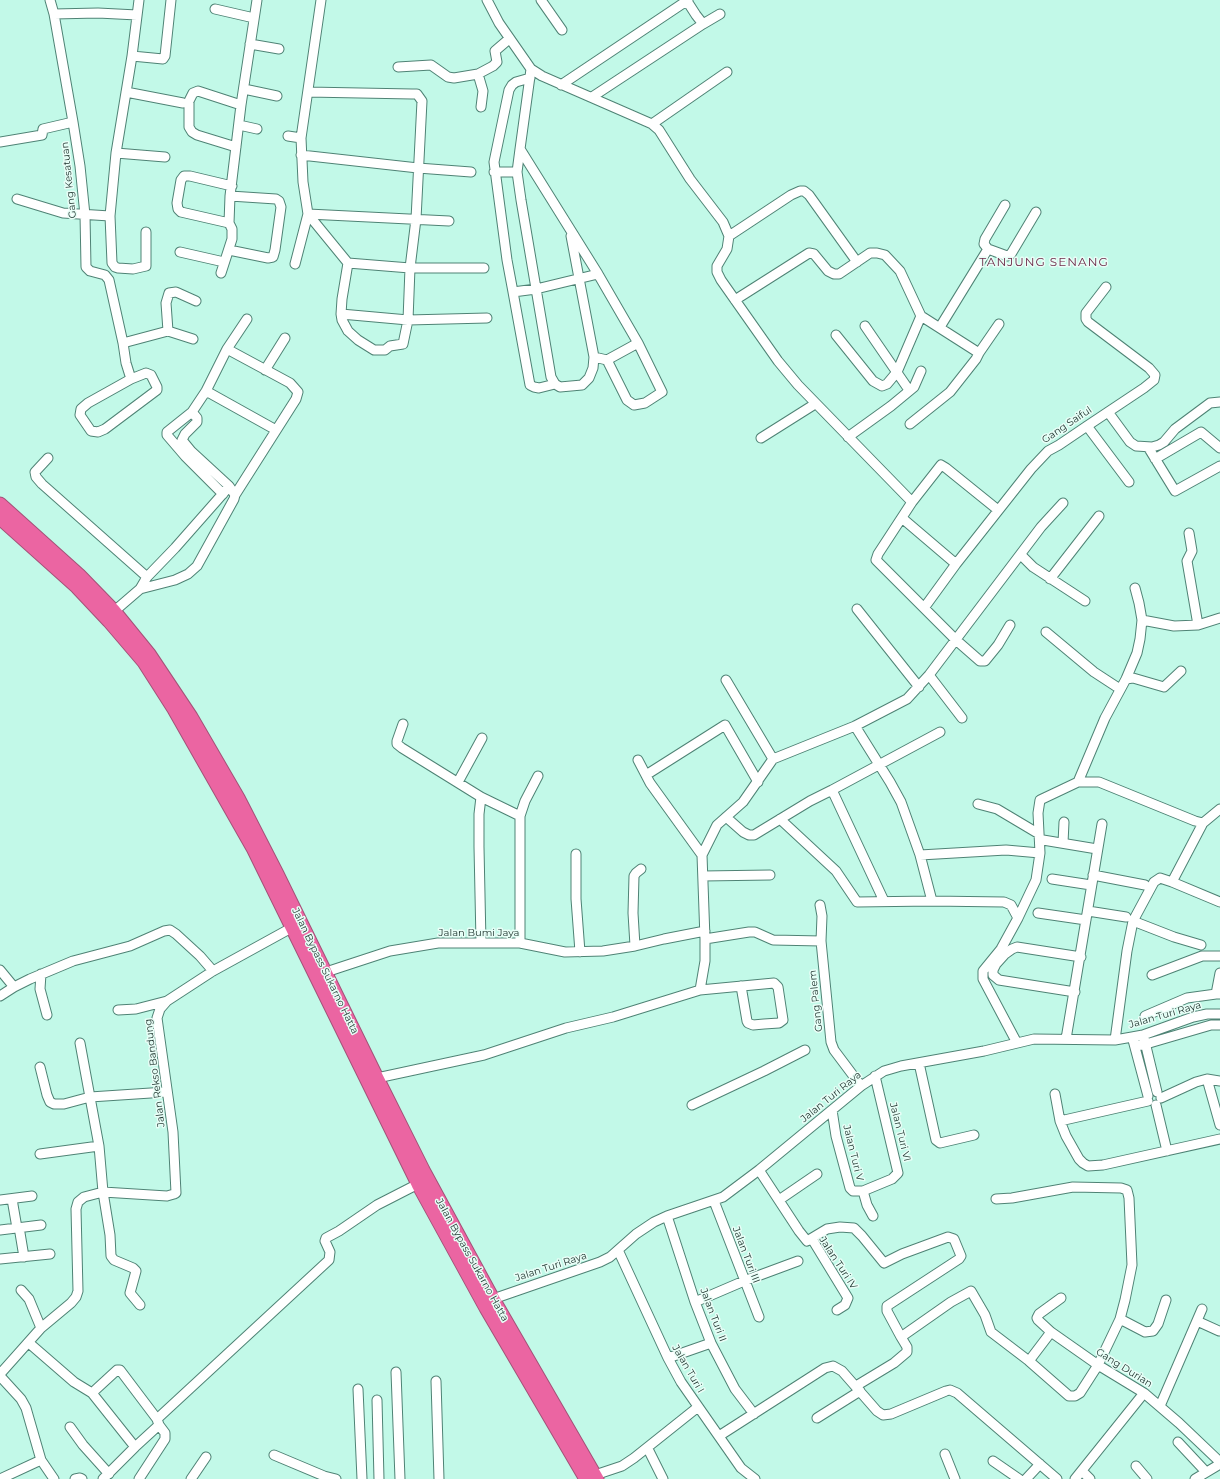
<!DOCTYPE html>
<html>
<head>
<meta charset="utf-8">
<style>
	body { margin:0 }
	canvas { display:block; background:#c2f9e8 }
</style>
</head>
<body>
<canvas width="1220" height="1479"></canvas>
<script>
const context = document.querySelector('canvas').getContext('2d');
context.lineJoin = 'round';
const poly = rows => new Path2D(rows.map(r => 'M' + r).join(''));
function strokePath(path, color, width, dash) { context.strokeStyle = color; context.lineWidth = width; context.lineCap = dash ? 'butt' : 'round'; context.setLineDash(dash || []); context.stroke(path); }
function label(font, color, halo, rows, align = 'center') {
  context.font = font + ' Montserrat,sans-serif'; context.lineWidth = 3; context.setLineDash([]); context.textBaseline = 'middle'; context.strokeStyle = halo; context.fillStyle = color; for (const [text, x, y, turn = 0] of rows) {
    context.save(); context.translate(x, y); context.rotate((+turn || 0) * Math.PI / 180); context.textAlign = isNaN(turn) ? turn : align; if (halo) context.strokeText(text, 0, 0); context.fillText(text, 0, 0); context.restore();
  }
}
const minor = poly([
	[50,0,54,14,73,122,80,166,85,215,86,267,90,271,105,275,109,280,123,343,126,363,131,379,88,403,81,409,80,415,91,431,98,432,105,429,157,390,157,387,151,375,146,373,131,379],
	[139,0,132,56,116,153,110,216,112,263,115,267,118,268,133,269,146,266,146,232],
	[487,0,499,23,531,69,542,76,652,124,659,130,690,179,723,222,729,236,727,249,717,266,717,272,721,280,778,361,798,385,912,502],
	[541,0,562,30],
	[687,1,696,15,703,24,720,14],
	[215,9,254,18],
	[54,14,98,13,137,15],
	[250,44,279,49],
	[132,56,163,59,165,56,171,0],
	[398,67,431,65,448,77,454,78,478,74,493,66,497,62,495,51,509,39],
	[531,69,520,149,598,274,638,343,662,392,645,403,634,405,627,400,607,360],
	[478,74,483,91,481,107],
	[561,85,688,0],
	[244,89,277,96],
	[126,92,183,103],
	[308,92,412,94,417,94,422,101,416,219,410,268,408,320,403,344,390,346,385,350,374,350,358,340,348,331,342,320,341,314,342,299,348,263,312,219,311,214],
	[592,97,703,24],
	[652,124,727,72],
	[239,125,257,129],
	[288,136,301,138],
	[0,142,42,135,43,129,73,122],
	[236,147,197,135,192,132,189,127,189,101,193,93,198,91,241,105],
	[520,149,517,172,521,200,551,377,555,384,560,387,582,385,589,378,593,368,594,357],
	[116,153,165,157],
	[301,155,418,168,471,172],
	[494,172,517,172],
	[17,199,63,213,110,216],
	[308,214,449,221],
	[229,223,181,212,178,209,177,203,181,180,184,176,190,176,232,186],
	[571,236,594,357,607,360,638,343],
	[729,236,791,195,800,191,804,191,809,195,857,262],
	[988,249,984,244,985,239,1005,205],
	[229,250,268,258,273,257,275,250,281,207,279,201,276,199,230,196],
	[180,252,224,262],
	[348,263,410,268,484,268],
	[295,264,308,214,303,182,301,138,321,0],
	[221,273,232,239,232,229,229,223,230,196,241,105,257,0],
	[513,292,507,260,494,162,509,90,512,85,516,82,530,78],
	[735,300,809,253,814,254,828,271,834,274,839,274,870,253,877,253,885,255,900,271,921,316,979,353,999,324],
	[341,314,408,320,487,318],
	[865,326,909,390],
	[940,327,988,249,1007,256,1011,254,1036,212],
	[168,331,166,303,169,293,176,292,196,301],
	[836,335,873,381,882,386,887,384,897,372,921,316],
	[123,343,168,331,193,339],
	[227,349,290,383,298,392,296,399,235,495],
	[265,370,285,338],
	[555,384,539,388,534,387,530,385,513,292,536,289,598,274],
	[206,391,276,430],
	[1108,412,1130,442,1136,446,1152,447,1159,445,1164,442,1175,429,1210,403,1220,402],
	[910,424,950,392,976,359,979,353],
	[1087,426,1129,482],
	[848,437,891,406,914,387,921,371],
	[761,438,815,404],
	[1148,447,1175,491,1220,466],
	[48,458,35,472,36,477,42,484,147,577],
	[1155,459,1201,432,1220,448],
	[223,494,185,456,167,435,167,432,192,412,206,391,227,349,247,319],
	[998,510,946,468,941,465,912,502,878,554,876,560,956,640,980,661,985,661,998,645,1010,625],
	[902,518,956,564],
	[1189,533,1192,551,1187,561,1198,625],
	[1021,555,1033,567,1085,601],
	[1050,579,1099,516],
	[140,589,175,580,188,574,197,566,234,499,235,495,229,486,191,451,182,440,185,434,197,422,197,418,192,412],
	[924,608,956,564,1031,469,1048,451,1059,445,1087,426,1144,388,1154,380,1155,375,1149,368,1088,322,1086,319,1086,313,1106,287],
	[857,609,919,687],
	[111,614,140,589,147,577,175,548,227,489],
	[1142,620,1174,626,1198,625,1220,618],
	[1046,632,1094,672,1120,689],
	[929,675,962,718],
	[1126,679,1133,678,1164,687,1181,671],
	[726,680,773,759],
	[403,724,397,741,397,744,402,748,481,797,520,816],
	[855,726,890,782,901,802,920,855,932,901,1004,902,1011,905,1018,918],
	[638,760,650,783,702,855],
	[646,775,725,725,758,782],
	[458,782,482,738],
	[1078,782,1105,718,1126,679,1137,653,1140,639,1142,620,1139,603,1135,588],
	[832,790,884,901],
	[978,804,997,809,1039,834],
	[726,817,743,832,749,835,754,835,810,801,832,790,940,732],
	[780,819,836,871,857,902,932,901],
	[1043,840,1097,849],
	[1063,843,1064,822],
	[576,854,576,899,580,952],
	[920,855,1006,850,1040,853],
	[1093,875,1145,885],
	[703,876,770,875],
	[1052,879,1091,885],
	[1172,882,1203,823],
	[820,905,822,916,821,941,831,1042,834,1050,861,1086],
	[1088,911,1126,917],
	[1038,913,1086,920],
	[1133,921,1174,937,1201,945],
	[705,939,749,932,755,932,773,940,821,941],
	[481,942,479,847,479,814,481,797],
	[520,943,520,816,525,801,538,776],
	[635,946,633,913,634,876,636,873,641,869],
	[0,970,14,987],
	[326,972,390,951,438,943,520,943,565,952,603,951,635,946,664,939,705,931],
	[41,974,40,989,47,1015],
	[1152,975,1202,956,1220,956],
	[700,990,705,961,705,939,702,855,717,825,743,802,773,759,855,726,907,699,929,675,1041,527,1063,503],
	[1075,992,999,980,993,975,993,970,996,964,1005,954,1012,949,1017,947,1081,957],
	[1216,994,1220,973],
	[0,996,14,987,30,979,73,961,130,946,164,931,170,930,176,934,200,956,213,971],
	[118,1010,136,1009,167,1001],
	[1145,1016,1187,998,1216,994,1220,994],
	[1144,1038,1157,1092],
	[1066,1039,1102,824],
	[1115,1040,1127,951,1133,921,1154,882,1160,878,1172,882,1220,902],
	[1133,1040,1148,1096],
	[1017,1043,983,979,983,971,1001,949,1018,918,1036,880,1040,853,1038,813,1040,800,1078,782,1099,782,1195,821,1203,823,1220,809],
	[1135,1046,1146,1044,1211,1025,1220,1025],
	[919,1063,936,1140,940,1143,974,1135],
	[40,1067,47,1095,50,1102,54,1104,64,1104,90,1097,166,1092],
	[377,1078,484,1055,566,1028,613,1017,700,990,774,983,778,987,783,1020,779,1023,764,1024,753,1025,748,1023,747,1021,741,986],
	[1207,1079,1220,1125],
	[1055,1094,1060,1121,1066,1136,1079,1159,1083,1163,1088,1166,1103,1165,1220,1139],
	[1161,1098,1196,1082,1207,1079,1220,1081],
	[692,1105,764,1071,805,1050],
	[1156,1105,1167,1151],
	[832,1110,836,1136,850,1188,853,1191,863,1191],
	[1060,1121,1148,1101],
	[40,1154,99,1146],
	[759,1170,799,1231,807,1241,827,1229,840,1227,854,1228,862,1236,884,1263,902,1254,948,1237,954,1239,961,1256,959,1259,887,1306,887,1311,901,1337],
	[12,1199,17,1228],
	[0,1200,32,1196],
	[779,1200,817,1174],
	[714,1201,759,1317],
	[667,1216,695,1302,711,1343,735,1389,754,1414],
	[873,1216,867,1205,863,1191,892,1179,898,1173,875,1076],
	[19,1227,24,1257],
	[0,1230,41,1225],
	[812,1239,848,1298,845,1305,837,1310],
	[618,1250,668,1358,681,1382,741,1468,755,1479],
	[0,1259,50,1254],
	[21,1290,29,1299,41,1328],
	[1061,1298,1039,1314,1037,1318,1038,1320,1051,1332,1098,1365,1144,1393,1179,1423,1220,1462],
	[493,1299,600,1262,610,1257,636,1234,654,1222,667,1216,723,1197,759,1170,861,1086,884,1071,901,1066,984,1051,1034,1039,1115,1040,1132,1037,1143,1035,1193,1017,1207,1014,1220,1014],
	[695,1302,744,1281,798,1261],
	[140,1305,130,1293,136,1271,133,1268,114,1260,111,1256,110,1235,103,1192,167,1196,174,1194,176,1193,173,1132,157,1018,160,1009,167,1001,213,971,293,927],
	[1120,1319,1145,1332,1153,1331,1158,1324,1166,1300],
	[1197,1321,1219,1331],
	[29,1343,74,1382,92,1393,135,1447],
	[668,1358,711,1343],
	[1029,1361,1051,1332],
	[396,1372,400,1479],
	[0,1374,41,1328,71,1303,76,1297,78,1291,76,1209,78,1202,84,1197,103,1192,99,1146,80,1043],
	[0,1376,21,1399,26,1408,41,1460,54,1479],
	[436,1381,439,1479],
	[856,1386,894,1363,907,1352,907,1347,901,1337,951,1302,971,1291,985,1315,991,1332,1029,1361,1069,1396,1075,1396,1080,1393,1098,1365,1120,1319,1125,1300,1132,1265,1129,1198,1127,1190,1121,1188,1073,1187,1012,1198,996,1199],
	[358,1389,362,1479],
	[92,1393,117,1370,120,1370,157,1419],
	[377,1400,379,1479],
	[1160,1406,1202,1309],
	[817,1418,860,1391],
	[70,1427,83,1445,109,1474],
	[719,1436,825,1368,833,1366,842,1371,877,1411,883,1415,891,1414,946,1391,950,1390,957,1393,1057,1479],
	[1178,1442,1206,1472],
	[648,1449,663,1479],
	[945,1454,955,1479],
	[274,1455,324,1476,336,1479],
	[993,1461,1019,1479],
	[1136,1466,1147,1479],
	[1082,1471,1090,1479],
	[595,1475,622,1466,634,1458,698,1407],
	[0,1479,41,1460],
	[75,1479,80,1478,82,1479],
	[103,1479,135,1447,159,1425,157,1419,329,1260,330,1252,325,1241,326,1238,339,1231,377,1205,418,1184],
	[139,1479,165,1439,165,1433,159,1425],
	[191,1479,206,1457],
	[1026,1479,1040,1464],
	[1075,1479,1144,1393],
	[1195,1479,1220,1464]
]);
const highway = poly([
	[0,504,79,575,114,611,149,654,191,717,238,798,277,874,377,1078,423,1170,493,1299,597,1479],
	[0,518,77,587,109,621,144,662,174,709,253,848,418,1184,486,1308,586,1479]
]);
strokePath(minor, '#4f8375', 11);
strokePath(highway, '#a25378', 15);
strokePath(minor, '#fff', 9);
strokePath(highway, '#eb65a2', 13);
label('10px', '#1b312b', '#e9fef7', [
	["Gang Kesatuan",69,180,-96],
	["Gang Saiful",1067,425,-34],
	["Jalan Bumi Jaya",479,933],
	["Jalan Bypass Sukarno Hatta",325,971,64],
	["Gang Palem",816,1001,-96],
	["Jalan Turi Raya",1165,1015,-16],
	["Jalan Rekso Bandung",155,1073,-97],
	["Jalan Turi Raya",831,1097,-39],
	["Jalan Turi VI",900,1132,76],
	["Jalan Turi V",853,1153,76],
	["Jalan Turi III",746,1255,69],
	["Jalan Bypass Sukarno Hatta",472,1260,61],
	["Jalan Turi IV",838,1263,57],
	["Jalan Turi Raya",551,1267,-18],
	["Jalan Turi II",713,1315,69],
	["Gang Durian",1124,1368,32],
	["Jalan Turi I",688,1369,60]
]);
context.letterSpacing = '1px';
label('12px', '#6d2b49', '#e9fef7', [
	["TANJUNG SENANG",1044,262]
]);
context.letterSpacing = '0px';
</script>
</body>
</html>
